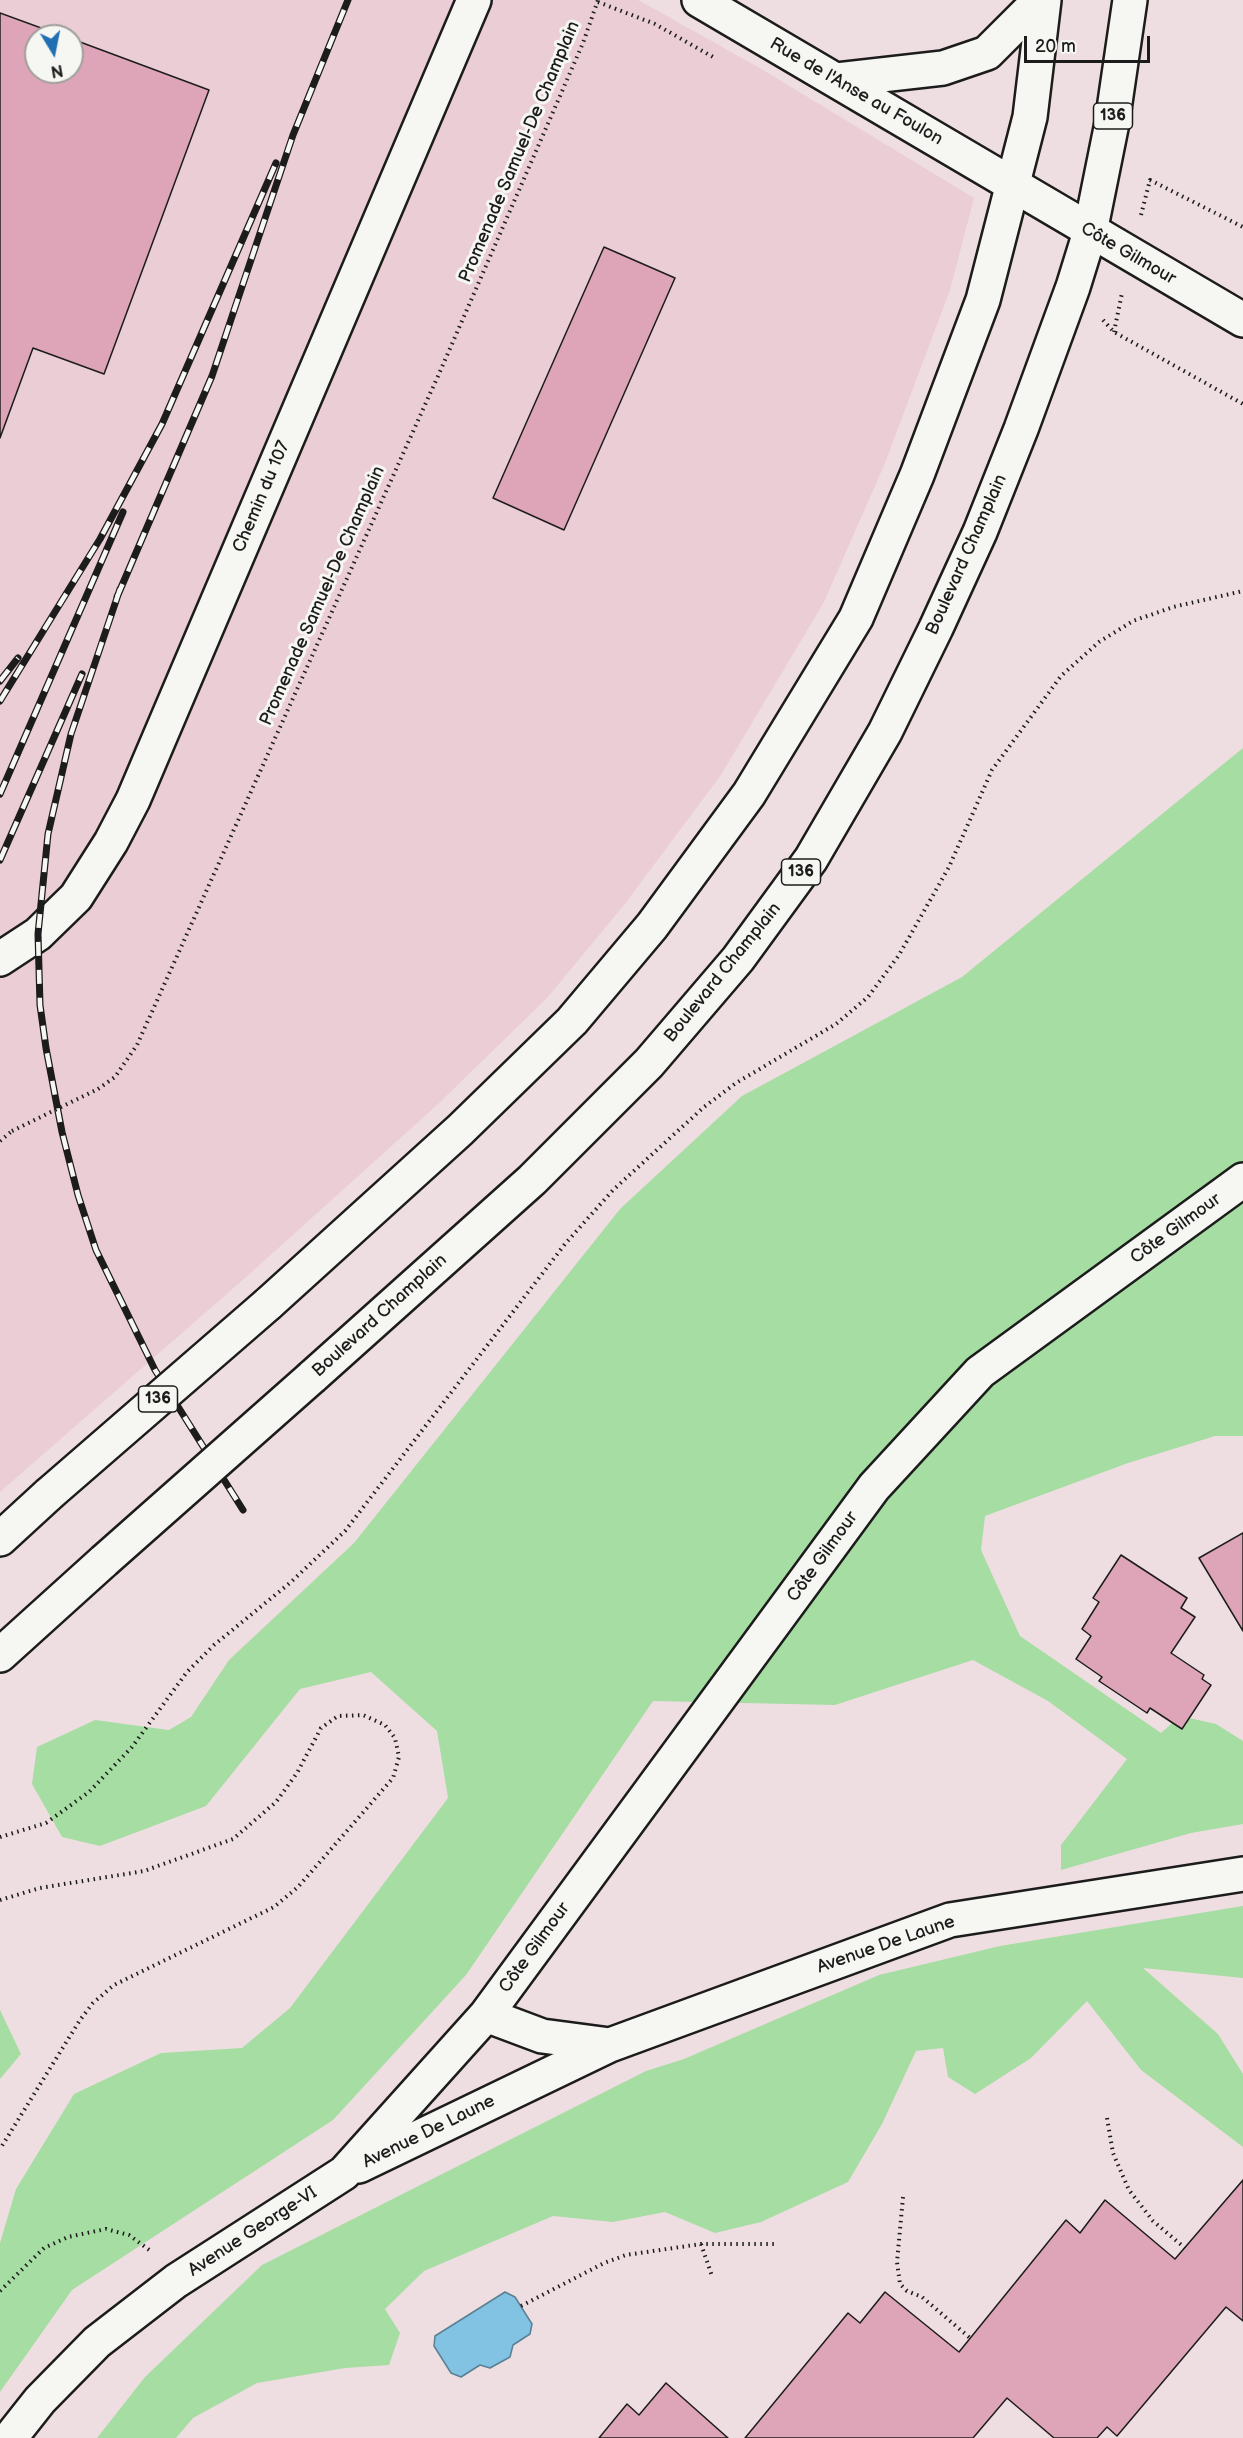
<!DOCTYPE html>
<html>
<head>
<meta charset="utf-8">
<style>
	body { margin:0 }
	#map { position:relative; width:1243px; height:2438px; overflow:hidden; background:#efdee1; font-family:"Balsamiq Sans",sans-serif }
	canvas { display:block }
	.north { position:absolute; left:24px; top:24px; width:60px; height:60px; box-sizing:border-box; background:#f6f6f2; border:2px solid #9f9f9c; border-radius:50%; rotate:170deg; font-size:16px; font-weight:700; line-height:24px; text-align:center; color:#1c1c1c }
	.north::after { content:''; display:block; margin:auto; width:21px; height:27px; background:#1f6fb2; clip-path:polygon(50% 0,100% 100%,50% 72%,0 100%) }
	.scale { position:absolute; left:1024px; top:36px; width:126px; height:27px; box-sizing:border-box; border:3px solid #1c1c1c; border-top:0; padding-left:8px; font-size:18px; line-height:21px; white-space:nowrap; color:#1c1c1c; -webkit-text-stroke:4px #f6f6f2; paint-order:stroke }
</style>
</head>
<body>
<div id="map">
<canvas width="1243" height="2438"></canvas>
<div class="north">N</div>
<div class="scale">20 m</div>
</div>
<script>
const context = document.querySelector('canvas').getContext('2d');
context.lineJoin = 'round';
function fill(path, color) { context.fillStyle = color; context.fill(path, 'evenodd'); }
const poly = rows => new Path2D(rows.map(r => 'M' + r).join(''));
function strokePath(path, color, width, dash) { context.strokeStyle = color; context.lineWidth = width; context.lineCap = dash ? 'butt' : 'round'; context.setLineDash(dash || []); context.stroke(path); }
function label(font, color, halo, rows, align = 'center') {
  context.font = font + ' "Balsamiq Sans",sans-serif'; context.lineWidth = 6; context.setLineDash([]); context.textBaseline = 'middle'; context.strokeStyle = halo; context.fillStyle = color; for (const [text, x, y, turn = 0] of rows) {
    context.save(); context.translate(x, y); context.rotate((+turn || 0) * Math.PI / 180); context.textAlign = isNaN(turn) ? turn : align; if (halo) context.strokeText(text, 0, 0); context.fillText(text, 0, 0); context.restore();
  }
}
fill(poly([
	[0,0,638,0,758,67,974,198,950,290,885,463,824,602,721,775,624,905,547,998,437,1105,245,1278,0,1492],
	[36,36,72,36,72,72,36,72]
]), '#eacdd5');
fill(poly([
	[1243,748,1243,1436,1215,1436,1128,1463,985,1516,981,1550,1020,1636,1161,1733,1180,1716,1216,1724,1243,1741,1243,1824,1191,1833,1061,1870,1061,1845,1127,1759,1048,1701,973,1660,835,1705,653,1701,466,1975,333,2120,72,2290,0,2392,0,2243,16,2189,74,2094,161,2053,242,2048,290,2008,448,1798,437,1731,371,1672,300,1689,206,1806,100,1846,62,1837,32,1784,37,1747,95,1720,169,1730,191,1717,229,1660,354,1543,620,1209,742,1096,962,977],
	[1243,1906,1243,1978,1143,1968,1218,2034,1243,2074,1243,2147,1141,2070,1087,2001,1031,2058,975,2094,948,2077,943,2048,916,2051,882,2124,848,2182,761,2222,715,2233,665,2212,613,2222,553,2216,424,2271,385,2309,400,2333,389,2365,345,2368,257,2383,193,2418,176,2438,97,2438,145,2377,262,2265,646,2071,684,2059,879,1975,1000,1946],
	[0,2010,21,2054,0,2079]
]), '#a5dda2');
const water = poly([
	[505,2292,515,2297,532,2324,530,2334,513,2345,510,2357,490,2368,480,2365,461,2377,451,2373,434,2346,435,2336,505,2292]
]);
fill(water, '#82c2e2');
strokePath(water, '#598093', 1.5);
const building = poly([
	[0,13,63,36,36,36,36,72,72,72,72,39,209,90,104,374,33,348,0,438,0,13],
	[604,247,675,278,564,530,493,498,604,247],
	[1243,1533,1243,1631,1199,1558,1243,1533],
	[1121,1555,1187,1598,1181,1608,1195,1617,1171,1653,1204,1675,1202,1679,1211,1685,1182,1729,1150,1708,1147,1713,1099,1681,1102,1677,1076,1659,1091,1636,1082,1629,1099,1602,1093,1598,1121,1555],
	[1243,2180,1243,2321,1226,2307,1117,2436,1107,2427,1097,2438,1054,2438,1007,2398,973,2438,745,2438,848,2313,860,2323,885,2292,959,2352,1066,2220,1080,2233,1105,2200,1175,2259,1243,2180],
	[666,2383,728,2438,599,2438,627,2404,639,2415,666,2383]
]);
fill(building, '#dea5b8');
strokePath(building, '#1c1c1c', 1.5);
const minor = poly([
	[699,0,1243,320],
	[837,80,943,68,987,53,1040,0],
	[0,959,38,934,76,897,111,842,133,800,474,0],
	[486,2015,542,2036,610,2045],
	[359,2166,610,2045,950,1920,1243,1874],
	[10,2438,40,2400,97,2342,176,2281,344,2173,486,2015,874,1487,980,1372,1243,1180]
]);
const major = poly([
	[268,1304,460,1130,572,1021,652,926,749,794,856,618,917,475,983,300,1030,117,1044,0],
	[312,1377,532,1180,649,1063,738,959,811,859,885,732,936,628,980,532,1021,429,1073,287,1090,232,1112,123,1130,0],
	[0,1539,49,1494],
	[0,1655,104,1561]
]);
strokePath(minor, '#1c1c1c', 38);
strokePath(major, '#1c1c1c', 38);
strokePath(poly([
	[598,2,655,24,713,57],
	[1141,215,1150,180,1243,227],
	[1103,320,1114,332,1243,404],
	[1114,332,1122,293],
	[98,1089,115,1077,137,1045,438,376,583,43,598,0],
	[0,1141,12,1131],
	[0,1837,46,1823,89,1792,132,1747,187,1672,214,1645,291,1582,345,1531,565,1244,613,1190,704,1107,736,1083,836,1024,868,997,899,955,949,867,992,770,1061,676,1099,642,1133,621,1173,607,1243,591],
	[0,1900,40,1888,144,1871,233,1839,276,1802,297,1773,321,1728,338,1716,363,1715,385,1725,395,1738,399,1757,393,1778,298,1887,274,1907,114,1985,93,2003,80,2020,0,2149],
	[1107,2118,1113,2153,1129,2190,1153,2221,1185,2248],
	[903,2197,897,2262,900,2284,907,2291,922,2297,970,2338],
	[701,2244,712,2276],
	[0,2291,44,2248,68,2237,106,2229,129,2235,152,2252],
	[521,2306,604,2263,626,2255,701,2244,774,2244]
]), '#1c1c1c', 4, [1.5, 4.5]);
strokePath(minor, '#f6f6f2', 33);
strokePath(major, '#f6f6f2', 33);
const rail = poly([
	[120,589,71,734,48,834,38,934,40,1005,46,1048,62,1132,78,1195,96,1250,155,1370,243,1510],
	[117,597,212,376,293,135,348,0],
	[0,681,18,658],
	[0,701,100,539,162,424,276,163],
	[0,794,123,512],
	[0,860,82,674]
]);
strokePath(rail, '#1c1c1c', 7);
strokePath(rail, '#f6f6f2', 4.5, [14]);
const majorBridge = poly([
	[49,1494,268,1304],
	[104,1561,312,1377]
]);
strokePath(majorBridge, '#1c1c1c', 38, []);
strokePath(poly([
	[12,1131,98,1089]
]), '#1c1c1c', 4, [1.5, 4.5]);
strokePath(majorBridge, '#f6f6f2', 33);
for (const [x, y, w] of [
	[1113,116,39],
	[801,872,39],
	[158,1399,39]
]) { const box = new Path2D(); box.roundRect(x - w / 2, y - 13, w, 26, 4.5); context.fillStyle = '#f6f6f2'; context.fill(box); strokePath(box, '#1c1c1c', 1.5); }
label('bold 16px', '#1c1c1c', null, [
	["136",1113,116],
	["136",801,872],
	["136",158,1399]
]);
label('18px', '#1c1c1c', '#f6f6f2', [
	["Rue de l'Anse au Foulon",856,92,30],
	["Promenade Samuel-De Champlain",520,152,-67],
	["Côte Gilmour",1128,254,30],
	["Chemin du 107",262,497,-67],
	["Boulevard Champlain",967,555,-66],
	["Promenade Samuel-De Champlain",323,596,-66],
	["Boulevard Champlain",723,973,-51],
	["Côte Gilmour",1176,1229,-36],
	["Boulevard Champlain",380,1316,-42],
	["Côte Gilmour",823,1557,-54],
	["Avenue De Laune",886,1945,-19],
	["Côte Gilmour",535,1948,-54],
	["Avenue De Laune",429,2132,-26],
	["Avenue George-VI",253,2232,-33]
]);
</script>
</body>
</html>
